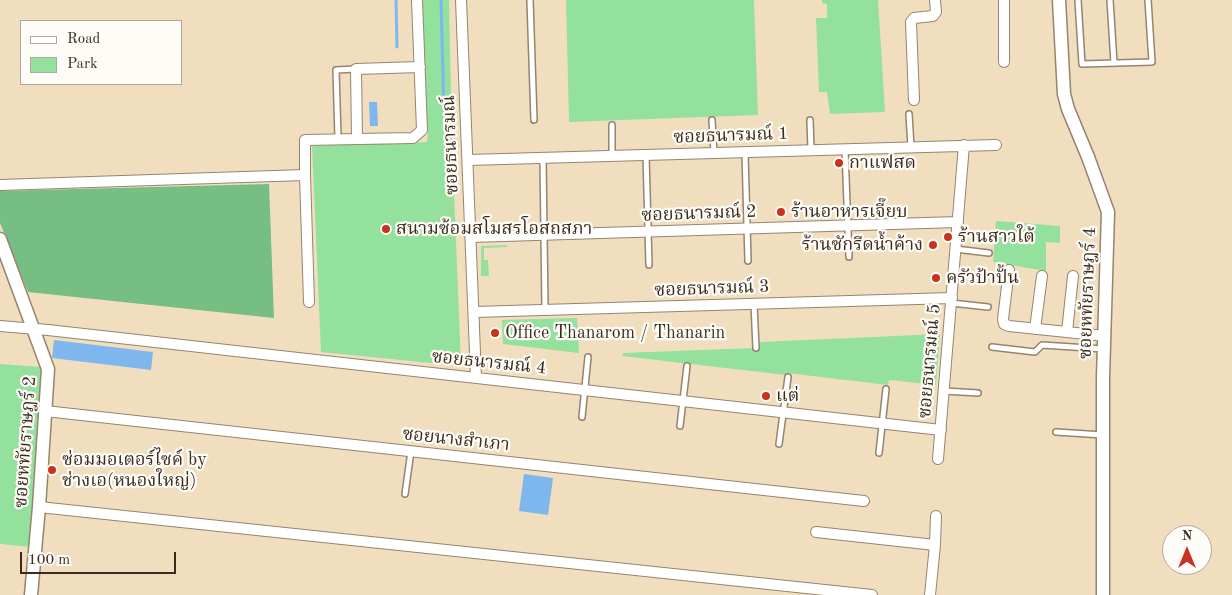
<!DOCTYPE html>
<html>
<head>
<meta charset="utf-8">
<style>
	body { margin:0 }
	#map { position:relative; width:1232px; height:595px; overflow:hidden; background:#f1debf; font-family:"Old Standard TT",serif }
	canvas { display:block }
	.legend { position:absolute; left:20px; top:20px; width:162px; height:65px; box-sizing:border-box; background:#fdfcf7; border:1px solid #afa8a0; margin:0; padding:6px 9px; list-style:none; font-size:15px; color:#3b2a1e }
	.legend li { display:flex; align-items:center; gap:10px; height:25px }
	.legend b { width:25px; border:1px solid #afa8a0 }
	.north { position:absolute; left:1162px; top:525px; width:50px; height:50px; box-sizing:border-box; background:#fdfcf7; border:1px solid #afa8a0; border-radius:50%; rotate:0deg; font-size:14px; font-weight:700; line-height:20px; text-align:center; color:#3b2a1e }
	.north::after { content:''; display:block; margin:auto; width:18px; height:22px; background:#c8321e; clip-path:polygon(50% 0,100% 100%,50% 72%,0 100%) }
	.scale { position:absolute; left:20px; top:552px; width:156px; height:22px; box-sizing:border-box; border:2px solid #3b2a1e; border-top:0; padding-left:6px; font-size:15px; line-height:18px; white-space:nowrap; color:#3b2a1e; -webkit-text-stroke:4px #fdfcf7; paint-order:stroke }
</style>
</head>
<body>
<div id="map">
<canvas width="1232" height="595"></canvas>
<ul class="legend">
<li><b style="height:6px;background:#fff"></b>Road</li>
<li><b style="height:14px;background:#94e09d"></b>Park</li>
</ul>
<div class="north">N</div>
<div class="scale">100 m</div>
</div>
<script>
const context = document.querySelector('canvas').getContext('2d');
context.lineJoin = 'round';
function fill(path, color) { context.fillStyle = color; context.fill(path, 'evenodd'); }
const poly = rows => new Path2D(rows.map(r => 'M' + r).join(''));
function strokePath(path, color, width, dash) { context.strokeStyle = color; context.lineWidth = width; context.lineCap = dash ? 'butt' : 'round'; context.setLineDash(dash || []); context.stroke(path); }
function label(font, color, halo, rows, align = 'center') {
  context.font = font + ' "Old Standard TT","Noto Serif Thai",serif'; context.lineWidth = 4.5; context.setLineDash([]); context.textBaseline = 'middle'; context.strokeStyle = halo; context.fillStyle = color; for (const [text, x, y, turn = 0] of rows) {
    context.save(); context.translate(x, y); context.rotate((+turn || 0) * Math.PI / 180); context.textAlign = isNaN(turn) ? turn : align; if (halo) context.strokeText(text, 0, 0); context.fillText(text, 0, 0); context.restore();
  }
}
fill(poly([
	[418,0,449,0,452,141,461,366,321,352,312,146,427,142,428,130,420,67],
	[566,0,754,0,758,115,569,122],
	[822,0,878,0,885,112,830,114,827,92,819,92,816,18,827,18,827,4,822,3],
	[996,221,1060,226,1060,243,1046,242,1046,271,993,262],
	[507,245,507,247,484,248,484,260,488,260,489,276,481,276,481,246],
	[577,318,579,353,503,344,502,320],
	[940,334,936,385,889,380,888,385,787,373,786,375,622,356,623,353,755,348,761,342],
	[0,364,41,367,31,547,0,544]
]), '#94e09d');
fill(poly([
	[269,184,274,318,28,292,0,223,0,191]
]), '#77be84');
fill(poly([
	[369,102,377,102,378,126,370,126],
	[54,340,153,352,151,370,52,358],
	[524,474,553,478,548,515,519,511]
]), '#7db7ee');
strokePath(poly([
	[396,0,397,47],
	[441,0,444,113]
]), '#7db7ee', 3);
const service = poly([
	[530,0,534,120],
	[1078,0,1082,64,1152,62,1148,0],
	[1110,0,1114,63],
	[909,114,911,147],
	[712,120,714,153],
	[810,120,811,150],
	[612,125,612,156],
	[338,138,336,70,356,69],
	[845,150,849,257],
	[745,153,748,261],
	[646,155,649,265],
	[543,158,545,309],
	[955,249,989,253],
	[951,303,988,307],
	[754,304,756,348],
	[992,347,1035,352,1042,345,1104,349],
	[944,391,978,393],
	[582,417,588,357],
	[680,426,687,366],
	[1056,432,1103,435],
	[779,444,788,377],
	[879,453,886,389],
	[405,494,411,451]
]);
const minor = poly([
	[461,0,476,378],
	[1004,0,1004,62],
	[914,100,911,22,914,18,933,16,936,12,935,0],
	[357,138,356,69,420,67],
	[468,160,996,145],
	[305,175,305,140,413,138,422,130,417,0],
	[0,185,305,175,309,302],
	[471,237,958,222],
	[1009,270,1003,319,1004,324,1009,326,1105,336],
	[474,312,952,298],
	[0,326,48,330,941,430],
	[1035,329,1042,276],
	[1067,332,1073,276],
	[45,411,864,501],
	[938,459,964,145],
	[39,507,872,595],
	[816,532,935,545],
	[930,595,935,545,936,516]
]);
const tertiary = poly([
	[1059,0,1064,94,1068,109,1088,157,1108,212,1103,377,1103,595],
	[0,239,48,369,39,507,31,595]
]);
strokePath(service, '#96846e', 8);
strokePath(minor, '#96846e', 12);
strokePath(tertiary, '#96846e', 15);
strokePath(service, '#fff', 5);
strokePath(minor, '#fff', 10);
strokePath(tertiary, '#fff', 12);
for (const [x, y, r, color] of [
	[839,163,5,"#c8321e"],
	[781,212,5,"#c8321e"],
	[386,229,5,"#c8321e"],
	[948,237,5,"#c8321e"],
	[933,245,5,"#c8321e"],
	[936,278,5,"#c8321e"],
	[495,333,5,"#c8321e"],
	[766,396,5,"#c8321e"],
	[52,470,5,"#c8321e"]
]) { const dot = new Path2D(); dot.arc(x, y, r, 0, 2 * Math.PI); context.fillStyle = color; context.fill(dot); strokePath(dot, '#fdfcf7', 2); }
label('18px', '#3b2a1e', '#fdfcf7', [
	["ซอยธนารมณ์ 1",731,136,-2],
	["ซอยธนารมณ์",451,145,-92],
	["ซอยธนารมณ์ 2",699,214,-2],
	["ซอยธนารมณ์ 3",712,289,-2],
	["ซอยหทัยราษฎร์ 4",1088,293,-88],
	["ซอยธนารมณ์ 5",930,361,-85],
	["ซอยธนารมณ์ 4",489,363,6],
	["ซอยนางสำเภา",456,440,6],
	["ซอยหทัยราษฎร์ 2",26,442,-86]
]);
label('18px', '#3b2a1e', '#fdfcf7', [
	["กาแฟสด",849,163],
	["ร้านอาหารเจี๊ยบ",791,212],
	["สนามซ้อมสโมสรโอสถสภา",396,229],
	["ร้านสาวใต้",958,237],
	["ร้านซักรีดน้ำค้าง",923,245,"right"],
	["ครัวป้าปั้น",946,278],
	["Office Thanarom / Thanarin",505,333],
	["แต่",776,396],
	["ซ่อมมอเตอร์ไซค์ by",62,460],
	["ช่างเอ(หนองใหญ่)",62,481]
], 'left');
</script>
</body>
</html>
